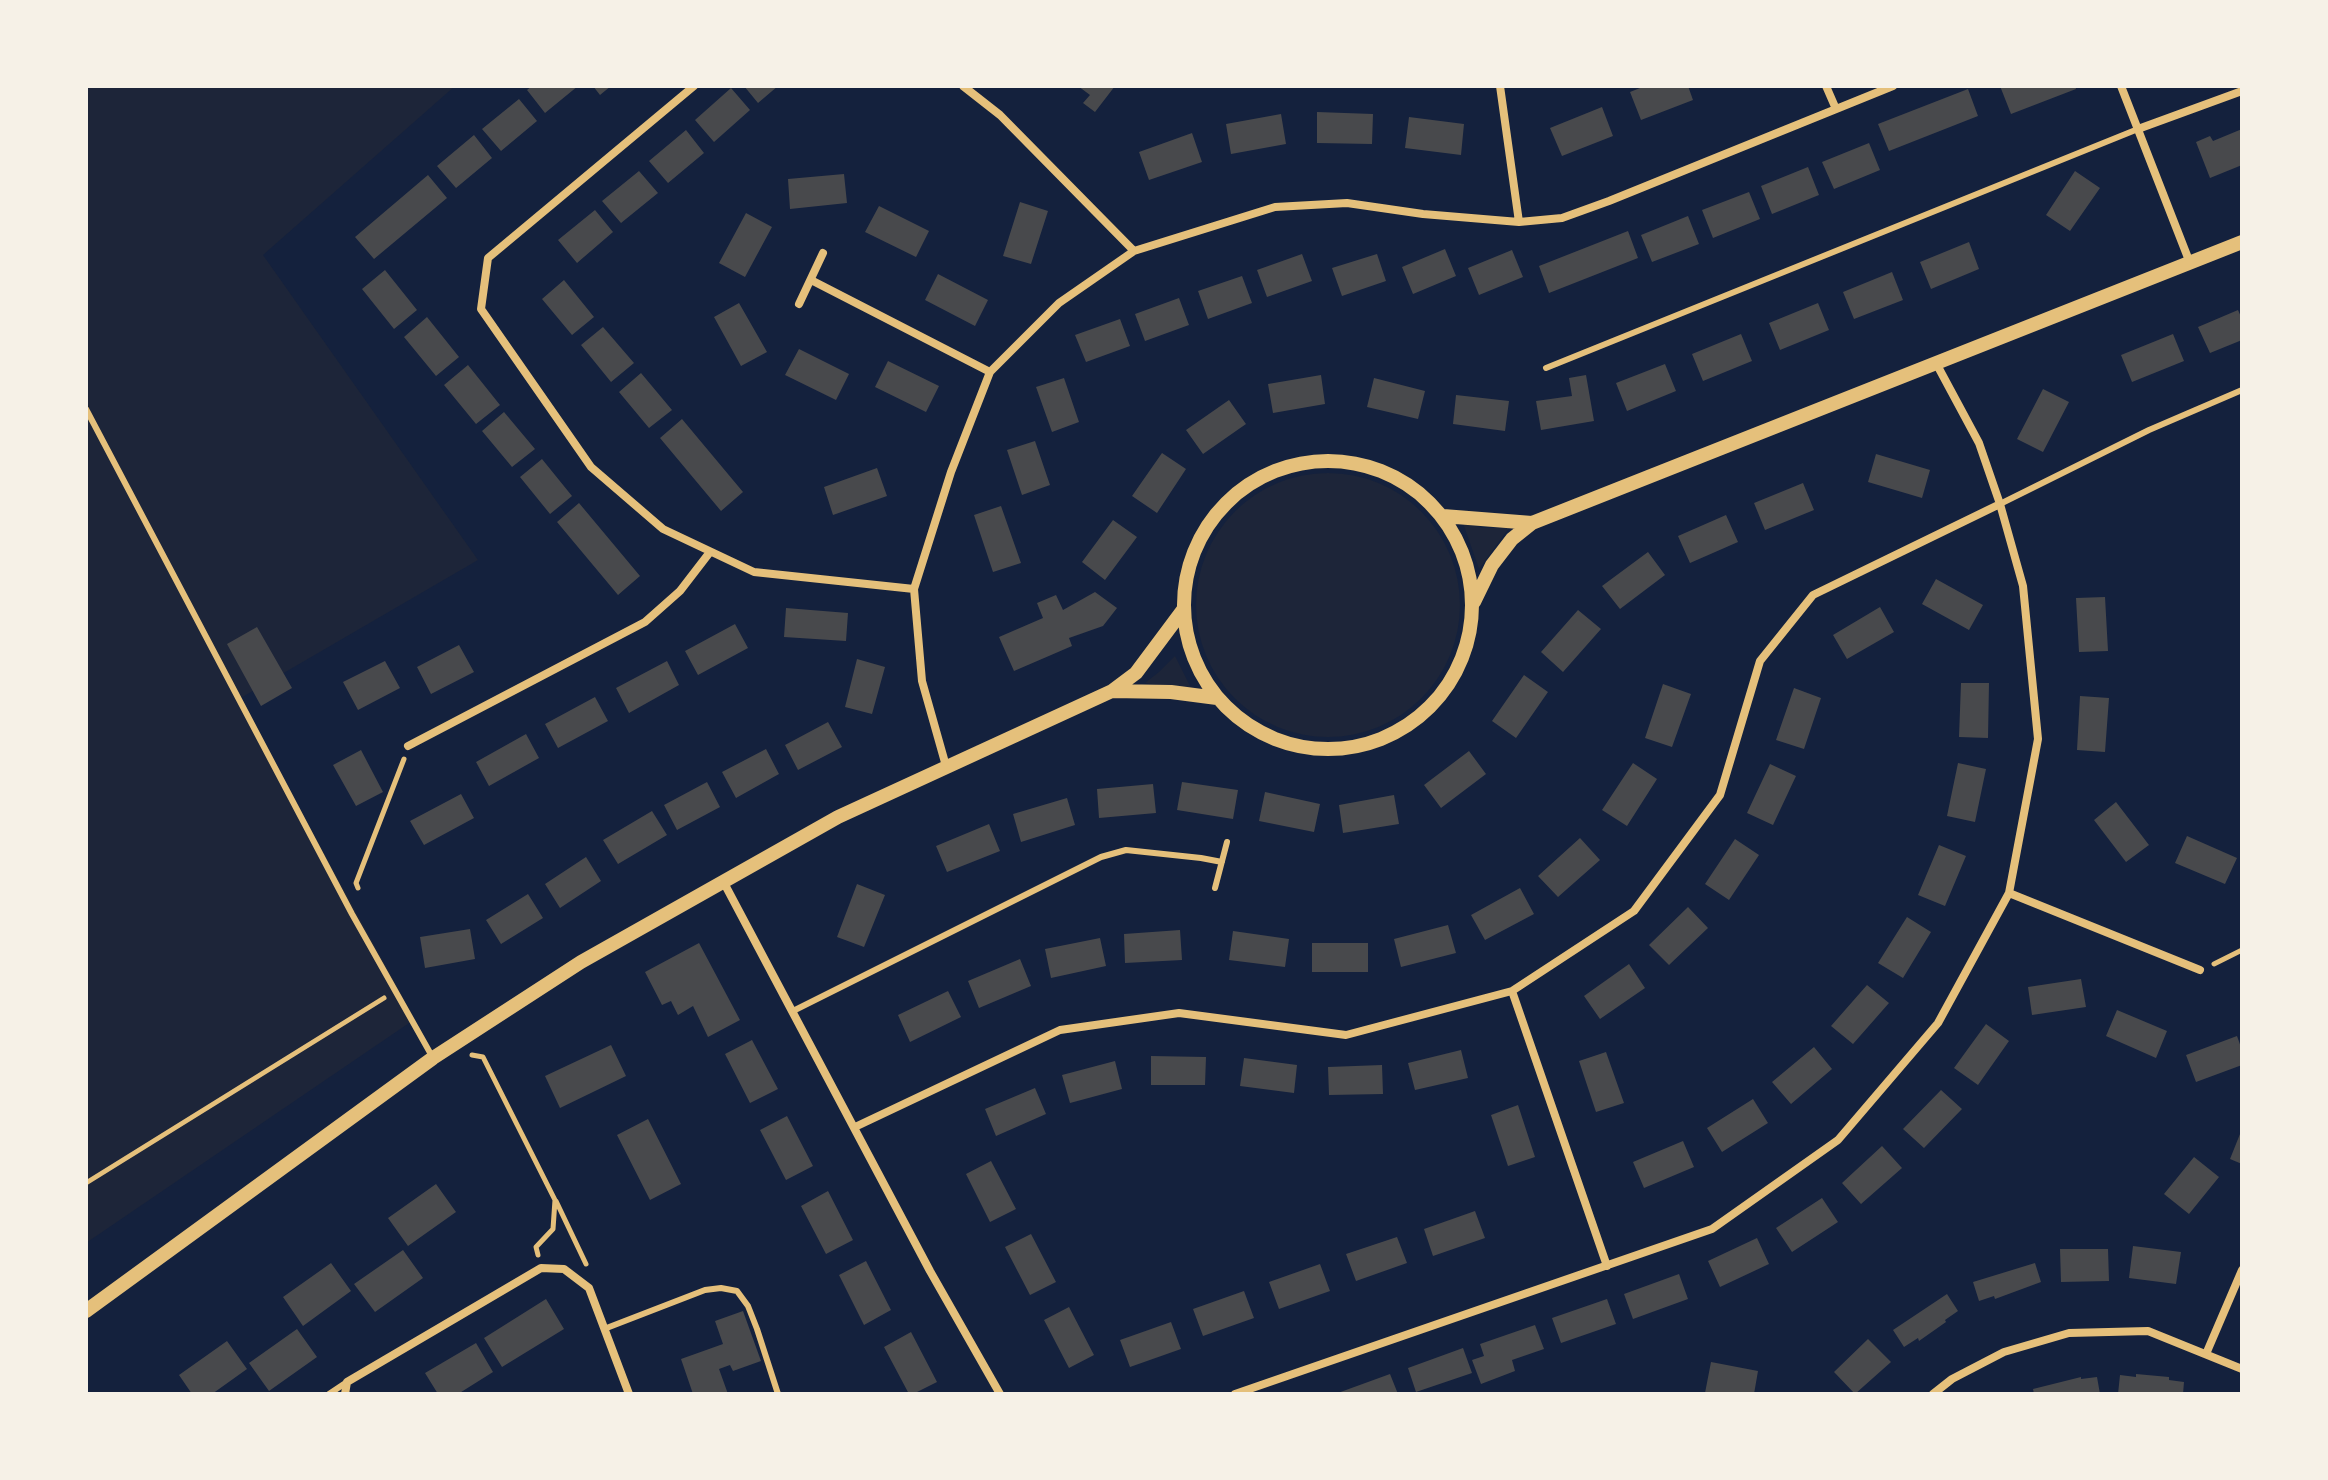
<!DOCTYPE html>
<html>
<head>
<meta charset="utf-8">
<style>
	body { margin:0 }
	#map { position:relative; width:2328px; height:1480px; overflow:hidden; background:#14213d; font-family:Ubuntu,sans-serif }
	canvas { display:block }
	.frame { position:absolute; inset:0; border:88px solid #f6f1e7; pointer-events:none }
</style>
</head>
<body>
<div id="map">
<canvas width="2328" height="1480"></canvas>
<div class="frame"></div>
</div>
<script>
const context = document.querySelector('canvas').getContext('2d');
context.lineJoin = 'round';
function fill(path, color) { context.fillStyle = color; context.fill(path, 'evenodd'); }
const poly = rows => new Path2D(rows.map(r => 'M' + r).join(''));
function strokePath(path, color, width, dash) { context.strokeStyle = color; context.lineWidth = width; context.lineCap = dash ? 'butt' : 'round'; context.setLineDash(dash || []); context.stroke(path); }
fill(poly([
	[86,86,455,86,263,255,478,560,239,699,415,1019,86,1243],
	'1196 605a132 132 0 1 1 264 0a132 132 0 1 1-264 0Z',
	[1463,523,1483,528,1509,528,1479,569],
	[1175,656,1192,690,1145,683,1159,672]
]), '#1d2539');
fill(poly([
	[532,86,578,86,545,113,527,90],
	[593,86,611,86,600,95],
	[744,86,778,86,758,103],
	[1078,86,1115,86,1095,112,1083,103,1090,95],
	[1645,86,1688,86,1693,100,1641,120,1630,92],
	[2000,86,2075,86,2076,89,2011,114],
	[731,88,750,110,714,142,695,120],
	[1968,89,1978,116,1889,151,1878,124],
	[519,99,537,121,501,151,482,129],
	[1602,107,1613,136,1562,156,1550,128],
	[1317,112,1373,114,1372,144,1317,143],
	[1281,114,1286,144,1231,154,1226,124],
	[1409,117,1464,124,1461,155,1405,148],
	[2242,129,2242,165,2210,178,2196,142,2210,136,2213,141],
	[686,130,704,153,668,183,649,161],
	[1192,133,1202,162,1149,180,1139,152],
	[474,135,492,158,456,188,437,166],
	[1869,143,1880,170,1834,189,1822,162],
	[1808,167,1819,195,1772,214,1761,186],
	[639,171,658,193,621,223,602,201],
	[2075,171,2100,188,2070,231,2046,215],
	[844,174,847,203,790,209,788,179],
	[428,175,447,198,374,259,355,237],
	[1749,192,1760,219,1713,238,1702,210],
	[1020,202,1048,211,1031,264,1003,256],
	[879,206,929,231,916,257,865,232],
	[595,210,613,232,577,263,558,240],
	[746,213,772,227,745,277,719,263],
	[1688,216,1699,244,1652,262,1641,235],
	[1628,231,1638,258,1549,293,1539,266],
	[1969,242,1979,269,1931,289,1920,262],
	[1445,249,1456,276,1413,294,1402,267],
	[1512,250,1523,277,1479,295,1468,268],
	[1302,254,1312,281,1267,297,1257,270],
	[1377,254,1386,281,1342,296,1332,268],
	[385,270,417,310,394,329,362,289],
	[1892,272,1903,300,1854,319,1843,292],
	[938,274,988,300,975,326,925,300],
	[1242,276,1252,303,1208,319,1198,291],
	[564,280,594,317,572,335,542,299],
	[1179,298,1189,325,1145,341,1135,314],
	[739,303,767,352,741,366,714,317],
	[1818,303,1829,330,1780,350,1769,323],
	[2238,310,2242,319,2242,340,2210,353,2198,327],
	[427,317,459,357,436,376,404,337],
	[1120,319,1130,346,1086,362,1075,335],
	[603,327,634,363,611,382,581,345],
	[1741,334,1752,361,1703,381,1692,354],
	[2173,334,2184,361,2132,382,2121,355],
	[799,349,849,374,836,400,785,375],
	[888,361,939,386,926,412,875,387],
	[1665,364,1676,391,1627,411,1616,383],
	[468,365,500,405,476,424,444,385],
	[641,373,672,410,649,428,619,392],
	[1321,375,1325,404,1273,413,1268,384],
	[1586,375,1594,421,1541,430,1536,401,1572,396,1569,378],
	[1064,378,1079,422,1052,432,1036,387],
	[1374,378,1425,391,1418,419,1367,407],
	[2043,389,2069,402,2043,452,2017,439],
	[1456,395,1509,401,1505,431,1453,424],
	[1229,400,1246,424,1203,454,1186,430],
	[504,412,535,449,512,467,482,431],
	[682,419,743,492,721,511,660,438],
	[1035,441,1050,485,1022,495,1007,450],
	[1162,453,1186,469,1157,513,1132,496],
	[1876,454,1930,470,1922,498,1868,482],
	[542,459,572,496,550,514,520,477],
	[877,468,887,496,833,515,824,487],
	[1803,483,1814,510,1765,530,1754,503],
	[579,503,640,576,618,595,557,522],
	[1001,506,1021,563,993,572,974,515],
	[1726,515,1738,542,1690,563,1678,536],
	[1113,520,1137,537,1105,580,1082,562],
	[1648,552,1665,575,1620,609,1602,586],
	[1936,579,1983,605,1969,630,1922,604],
	[1095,592,1117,608,1103,626,1069,638,1072,646,1014,671,999,637,1043,618,1037,603,1056,595,1063,610],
	[2105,597,2108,651,2079,652,2076,598],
	[1880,607,1894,632,1847,659,1833,635],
	[786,608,848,613,846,641,784,637],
	[1578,610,1601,629,1563,672,1541,652],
	[735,624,748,648,698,675,685,651],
	[257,627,292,688,261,706,227,644],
	[459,645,474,672,431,694,417,667],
	[857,659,885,667,872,714,845,707],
	[385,661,400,688,358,710,343,682],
	[667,661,679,685,629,713,616,688],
	[1524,675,1548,692,1516,738,1492,721],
	[1961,683,1989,683,1988,738,1959,737],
	[1663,684,1691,694,1672,747,1645,738],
	[1794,688,1821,698,1804,749,1776,740],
	[2080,696,2109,698,2105,752,2077,750],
	[595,697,608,721,558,748,545,724],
	[828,722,842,747,798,770,785,745],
	[526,734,539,758,489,786,476,762],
	[766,749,779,774,736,798,722,772],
	[361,750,383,792,356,806,333,765],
	[1469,751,1486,774,1441,808,1424,785],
	[1633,763,1657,779,1627,826,1602,810],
	[1958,763,1986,769,1975,822,1947,816],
	[1770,764,1796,776,1773,825,1747,813],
	[707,782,720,807,677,830,664,805],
	[1182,782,1238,790,1233,819,1177,810],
	[1153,784,1156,813,1099,818,1097,789],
	[1265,792,1320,804,1314,832,1259,821],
	[461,794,474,818,424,845,410,821],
	[1394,795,1399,824,1343,833,1339,805],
	[1067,798,1075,825,1021,842,1013,814],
	[2116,802,2149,845,2126,862,2094,820],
	[652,811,667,835,618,864,603,840],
	[989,824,1000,851,947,872,936,846],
	[2187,836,2237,858,2225,884,2175,863],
	[1580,838,1600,860,1558,897,1538,876],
	[1735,839,1759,855,1729,900,1705,884],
	[1939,845,1966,856,1945,906,1918,895],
	[586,857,601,881,560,908,545,884],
	[857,884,885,895,864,947,837,937],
	[1520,888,1534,914,1485,940,1471,915],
	[528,894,543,918,501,944,486,920],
	[1688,907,1708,928,1669,965,1649,945],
	[1907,917,1931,932,1903,978,1878,963],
	[1448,925,1456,953,1401,967,1394,939],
	[470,929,475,959,425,968,420,937],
	[1180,930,1182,960,1125,963,1124,934],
	[1233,931,1289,939,1285,967,1229,960],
	[1100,938,1106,966,1051,978,1045,949],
	[699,943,740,1020,708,1037,693,1006,678,1015,671,1001,662,1005,645,972],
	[1312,943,1368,943,1368,972,1312,972],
	[1020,959,1031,986,979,1008,968,981],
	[1629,964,1645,988,1600,1019,1584,996],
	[2081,979,2086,1007,2032,1015,2028,987],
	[1867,985,1889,1003,1853,1044,1831,1026],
	[948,991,961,1017,910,1042,898,1015],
	[2117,1010,2167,1031,2156,1058,2106,1036],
	[1986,1024,2009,1041,1978,1085,1954,1068],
	[2237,1036,2242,1050,2242,1065,2196,1082,2186,1055],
	[752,1040,778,1089,750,1103,725,1054],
	[611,1045,626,1076,560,1108,545,1076],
	[1814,1047,1832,1069,1791,1104,1772,1082],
	[1461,1050,1468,1078,1415,1090,1408,1063],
	[1606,1052,1624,1103,1596,1112,1579,1061],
	[1151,1056,1206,1057,1205,1085,1151,1085],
	[1244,1058,1297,1065,1294,1093,1240,1086],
	[1115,1061,1122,1089,1070,1103,1062,1075],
	[1382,1065,1383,1094,1329,1095,1328,1067],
	[1035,1088,1046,1114,996,1136,985,1109],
	[1941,1090,1962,1109,1924,1148,1903,1129],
	[1753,1099,1768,1123,1722,1152,1707,1128],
	[1518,1105,1535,1157,1508,1166,1491,1115],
	[787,1116,813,1166,786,1180,760,1130],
	[648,1119,681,1184,650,1200,617,1135],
	[2242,1129,2242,1164,2230,1159],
	[1683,1141,1694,1167,1644,1188,1633,1162],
	[1882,1146,1902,1168,1861,1204,1842,1183],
	[2194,1157,2219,1177,2189,1214,2164,1194],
	[991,1161,1016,1209,990,1222,966,1174],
	[436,1184,456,1212,408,1246,388,1218],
	[828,1191,853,1240,826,1254,801,1206],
	[1822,1198,1838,1222,1792,1252,1776,1228],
	[1475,1211,1485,1238,1433,1256,1424,1229],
	[1031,1234,1056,1282,1030,1295,1005,1247],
	[1397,1237,1407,1263,1356,1281,1346,1254],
	[1757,1238,1769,1264,1720,1287,1708,1261],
	[2133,1246,2181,1252,2176,1284,2129,1278],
	[2060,1249,2108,1249,2109,1281,2061,1282],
	[403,1250,423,1278,375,1312,354,1284],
	[866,1261,891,1310,864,1325,839,1275],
	[331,1263,351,1291,303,1326,283,1297],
	[2035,1263,2041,1282,1995,1299,1994,1296,1979,1301,1973,1282],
	[1320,1264,1330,1291,1279,1309,1269,1282],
	[1679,1274,1688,1299,1633,1319,1624,1294],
	[1244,1291,1254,1318,1203,1336,1193,1309],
	[1947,1294,1958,1311,1945,1320,1946,1322,1919,1341,1918,1338,1904,1347,1893,1330],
	[546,1299,564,1329,502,1367,484,1338],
	[1607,1299,1616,1324,1561,1343,1552,1318],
	[1069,1307,1094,1355,1069,1368,1044,1320],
	[743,1311,761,1361,733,1371,730,1365,719,1369,728,1394,693,1394,681,1359,723,1344,715,1321],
	[1171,1322,1181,1349,1130,1367,1120,1340],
	[1535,1325,1544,1349,1512,1360,1515,1371,1481,1384,1472,1360,1484,1356,1480,1344],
	[297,1329,317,1357,269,1391,249,1363],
	[911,1332,937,1382,913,1394,909,1394,884,1347],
	[1868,1339,1891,1362,1855,1394,1834,1372],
	[227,1341,247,1369,212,1394,192,1394,179,1375],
	[476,1343,493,1372,458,1394,438,1394,425,1373],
	[1463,1348,1472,1373,1416,1392,1408,1368],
	[1711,1362,1758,1371,1754,1394,1705,1393],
	[1390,1374,1398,1394,1335,1394],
	[2136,1374,2169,1377,2169,1380,2184,1382,2183,1394,2118,1394,2120,1375,2136,1377],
	[2081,1377,2081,1379,2097,1377,2100,1394,2034,1394,2033,1389]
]), '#48494c');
strokePath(poly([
	[358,888,356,883,404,759],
	[2214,964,2242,950],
	[472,1055,483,1057,555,1200,553,1229,536,1247,538,1255],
	[86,1183,384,998],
	[556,1201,586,1264]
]), '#e5c07b', 5);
strokePath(poly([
	[1546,368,2138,129],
	[86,409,352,914,433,1058],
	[2000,504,2149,430,2242,390],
	[1215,888,1227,842],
	[793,1011,1101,857,1126,850,1201,858,1222,862],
	[604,1329,705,1290,721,1288,737,1291,748,1306,757,1329,778,1394],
	[329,1394,347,1382]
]), '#e5c07b', 6);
strokePath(poly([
	[694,86,488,258,481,309,591,467,663,529,754,572,914,589],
	[963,86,1000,115,1134,251],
	[1500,86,1519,222],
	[1826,86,1836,109],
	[2121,86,2190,263],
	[2138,129,2242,91],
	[811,280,990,372],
	[799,304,823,253],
	[408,746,645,622,680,591,710,552],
	[946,766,922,681,914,589,951,472,990,372,1059,303,1134,251,1275,207,1347,203,1423,214,1519,222,1562,218,1609,201,1893,86],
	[723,881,930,1271,1000,1394],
	[2009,893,2200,970],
	[1512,991,1607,1266],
	[855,1127,1060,1030,1179,1013,1346,1035,1512,991,1634,911,1720,795,1760,661,1813,595,2000,504],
	[2206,1354,2242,1270],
	[345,1394,347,1382,541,1268,564,1269,589,1288,629,1394],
	[1235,1394,1712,1229,1838,1140,1938,1023,2009,893,2038,739,2023,586,2000,504,1979,443,1936,363],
	[1933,1394,1952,1379,2004,1352,2069,1333,2148,1331,2242,1369]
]), '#e5c07b', 8);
strokePath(poly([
	'1184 605a144 144 0 1 1 288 0a144 144 0 1 1-288 0Z',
	[1443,516,1532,523],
	[1474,602,1492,565,1512,539,1532,523,2242,242],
	[1112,691,1171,692,1217,698],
	[86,1311,433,1058,581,962,838,817,1112,691,1136,673,1183,610]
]), '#e5c07b', 14);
</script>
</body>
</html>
